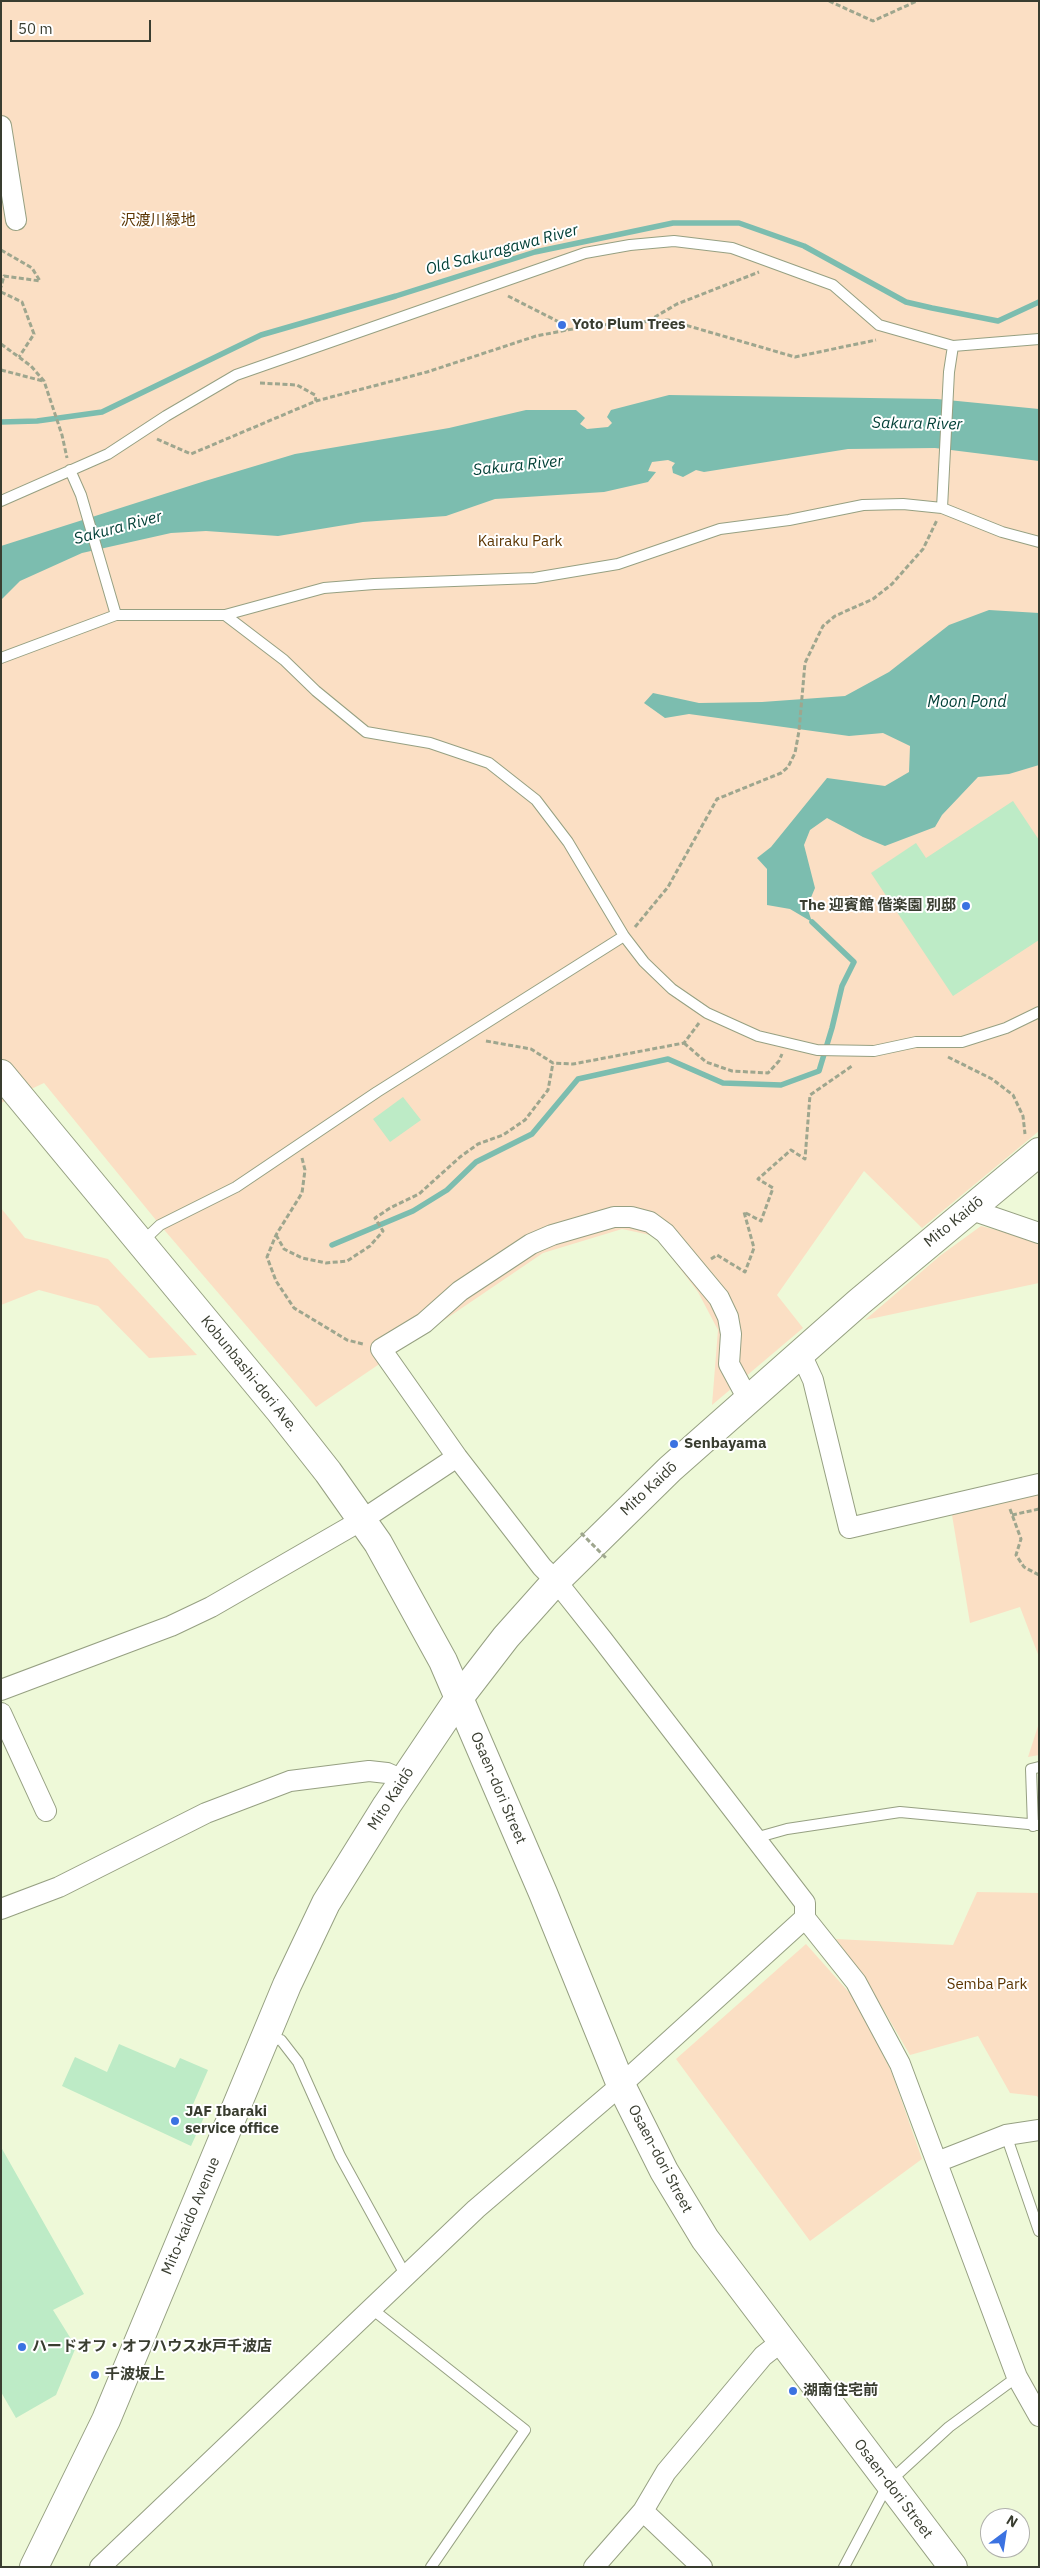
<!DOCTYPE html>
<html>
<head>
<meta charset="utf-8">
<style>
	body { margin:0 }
	#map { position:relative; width:1040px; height:2568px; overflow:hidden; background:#eef9d8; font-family:"IBM Plex Sans",sans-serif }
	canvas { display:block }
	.frame { position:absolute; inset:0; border:2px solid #393d30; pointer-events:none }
	.north { position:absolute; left:980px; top:2508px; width:50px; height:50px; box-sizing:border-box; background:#fff; border:1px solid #b0b1ac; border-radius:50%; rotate:31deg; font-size:14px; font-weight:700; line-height:20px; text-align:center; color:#393d30 }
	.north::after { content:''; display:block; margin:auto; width:18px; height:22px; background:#3b72e1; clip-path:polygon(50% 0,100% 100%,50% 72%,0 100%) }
	.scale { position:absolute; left:10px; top:20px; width:141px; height:22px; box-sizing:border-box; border:2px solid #393d30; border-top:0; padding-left:6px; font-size:15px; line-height:18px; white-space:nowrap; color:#393d30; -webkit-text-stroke:4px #fff; paint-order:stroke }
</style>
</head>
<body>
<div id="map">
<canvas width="1040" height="2568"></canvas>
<div class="frame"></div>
<div class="north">N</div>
<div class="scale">50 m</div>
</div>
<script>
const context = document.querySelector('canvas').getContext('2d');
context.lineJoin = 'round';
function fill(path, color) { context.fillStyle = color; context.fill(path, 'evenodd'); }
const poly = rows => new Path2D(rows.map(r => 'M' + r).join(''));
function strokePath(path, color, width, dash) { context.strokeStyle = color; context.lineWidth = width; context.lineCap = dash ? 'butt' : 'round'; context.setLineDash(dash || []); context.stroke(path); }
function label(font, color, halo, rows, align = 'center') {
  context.font = font + ' "IBM Plex Sans","Noto Sans JP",sans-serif'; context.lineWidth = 4; context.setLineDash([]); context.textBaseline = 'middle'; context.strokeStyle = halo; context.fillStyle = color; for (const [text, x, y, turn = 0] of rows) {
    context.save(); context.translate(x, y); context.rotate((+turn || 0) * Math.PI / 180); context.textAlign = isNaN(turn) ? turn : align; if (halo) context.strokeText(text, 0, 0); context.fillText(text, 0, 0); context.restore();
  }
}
fill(poly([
	[1,1,1039,1,1039,1131,922,1228,864,1171,777,1295,803,1328,712,1405,718,1330,698,1292,655,1236,622,1229,543,1253,316,1407,160,1225,44,1083,1,1103],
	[1,1208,25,1238,108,1259,197,1355,149,1358,98,1306,39,1290,1,1305],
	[981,1226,1039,1241,1039,1283,865,1320,941,1255],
	[1039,1484,1039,1657,1020,1607,970,1623,950,1503],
	[1039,1723,1039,1755,1028,1757],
	[977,1892,1039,1893,1039,2099,1037,2096,1010,2093,978,2036,910,2055,866,1980,836,1939,953,1945],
	[806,1944,855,1999,892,2073,922,2159,810,2241,676,2059]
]), '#fbdfc4');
fill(poly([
	[669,395,937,399,1039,409,1039,461,935,448,848,449,704,472,696,470,683,477,673,473,672,467,675,463,668,460,652,462,648,471,656,472,648,482,604,492,495,499,446,516,363,522,278,536,206,531,171,533,82,553,20,581,1,600,1,546,205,481,295,454,449,428,526,410,576,410,585,418,580,424,587,429,608,427,612,423,607,417,611,410],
	[989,610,1039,613,1039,765,1009,774,978,777,942,815,935,827,885,846,863,837,827,818,810,830,804,845,815,888,807,907,812,922,790,909,767,905,767,869,757,858,771,847,827,778,885,786,909,772,910,746,883,733,849,736,689,714,665,718,644,703,653,693,699,703,762,702,845,696,889,672,949,625]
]), '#7cbdaf');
strokePath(poly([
	[1,422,37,421,102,412,261,335,396,296,535,252,673,223,739,223,804,246,906,302,932,308,998,321,1039,302],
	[332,1245,413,1211,447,1190,476,1162,532,1134,578,1079,668,1059,723,1083,781,1085,819,1071,832,1028,842,986,854,962,812,922]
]), '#7cbdaf', 5.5);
fill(poly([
	[1013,801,1039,840,1039,940,953,996,871,873,916,843,926,858],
	[403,1097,421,1120,390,1142,373,1119],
	[119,2044,175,2068,180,2058,208,2070,191,2109,205,2115,191,2146,62,2086,75,2057,107,2072],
	[1,2147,84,2294,53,2310,76,2347,56,2395,16,2418,1,2392]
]), '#bdebc6');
const lane = poly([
	[70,470,81,495,116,615],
	[1,501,108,454,166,416,236,375,585,253,630,245,674,241,732,248,833,285,879,325,953,346,1039,339],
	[942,508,949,372,953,346],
	[225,615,284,660,316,691,366,732,430,743,489,763,536,800,568,842,624,936,644,962,672,989,707,1013,758,1036,817,1050,874,1051,916,1042,962,1042,1006,1028,1039,1012],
	[1,658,116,615,225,615,324,588,374,584,534,578,618,564,720,529,789,520,863,505,903,504,942,508,1002,532,1039,542],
	[142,1242,160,1225,236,1187,377,1092,624,936],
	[1033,1826,1031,1769,1039,1767],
	[755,1838,787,1829,900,1812,1039,1825],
	[266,2039,281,2040,298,2062,340,2156,406,2276],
	[1006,2135,1039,2231],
	[372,2309,525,2430,431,2567],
	[844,2567,889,2482,949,2427,1017,2377]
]);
const street = poly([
	[1,126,16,220],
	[969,1209,1039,1233],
	[801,1354,813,1380,849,1528,1039,1484],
	[1,1690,171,1626,211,1607,362,1520,457,1457],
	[1,1713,46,1811],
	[1,1909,59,1887,206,1813,290,1781,369,1771,387,1773,403,1780],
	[805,1918,856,1982,900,2064,1017,2377,1039,2416],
	[937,2162,1006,2135,1039,2130],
	[643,2511,702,2567],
	[100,2567,476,2209,621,2085,805,1918,805,1903,602,1639,556,1581,542,1567,457,1457,381,1349,424,1323,460,1291,531,1244,552,1235,614,1217,631,1217,650,1222,665,1233,719,1298,728,1317,731,1334,729,1364,749,1401],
	[594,2567,643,2511,666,2472,763,2356,781,2342]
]);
const secondary = poly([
	[1,1074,280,1411,328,1472,378,1543,443,1661,543,1893,621,2085,664,2171,705,2239,953,2567]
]);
const primary = poly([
	[34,2567,106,2420,287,1985,326,1903,387,1805,459,1698,506,1637,556,1581,670,1469,859,1302,1039,1152]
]);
strokePath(lane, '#96a082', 12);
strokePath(street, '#96a082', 22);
strokePath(secondary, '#96a082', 30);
strokePath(primary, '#96a082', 30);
strokePath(poly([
	[829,1,873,21,917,1],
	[1,250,32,268,40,281,4,276,1,287],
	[1,292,22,302,34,334,19,357],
	[508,296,561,323,567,330],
	[648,321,677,304,759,272],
	[1,344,31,366,44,381,62,435,67,458],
	[1,370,43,381],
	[260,383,297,385,315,395,316,401],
	[157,439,191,454,316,401,427,372,536,336,588,326,668,320,795,357,876,340],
	[635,927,668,887,717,799,781,773,788,767,795,753,799,731,805,663,823,626,835,616,873,599,892,584,923,549,937,520],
	[486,1041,531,1049,553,1063,573,1064,684,1043,699,1023],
	[684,1043,706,1062,732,1071,768,1073,779,1061,782,1054],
	[948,1057,992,1079,1013,1095,1023,1116,1025,1134],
	[302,1158,305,1170,302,1193,276,1235,267,1257,276,1281,294,1308,347,1340,363,1344],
	[276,1235,284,1249,302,1258,326,1263,347,1261,370,1246,383,1231,375,1218,390,1208,419,1194,460,1157,478,1144,503,1135,525,1120,548,1090,553,1063],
	[711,1259,717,1255,745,1272,754,1248,744,1212,761,1221,773,1188,758,1179,791,1150,805,1159,810,1095,852,1066],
	[1010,1509,1021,1539,1016,1555,1024,1567,1039,1575],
	[1012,1515,1039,1509]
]), '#9ea68e', 3, [5, 2.5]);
strokePath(lane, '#fff', 10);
strokePath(street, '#fff', 20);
strokePath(secondary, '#fff', 28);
strokePath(primary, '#fff', 28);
strokePath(poly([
	[581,1533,607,1559]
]), '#9ea68e', 3, [5, 2.5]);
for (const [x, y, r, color] of [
	[562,325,5,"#3b72e1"],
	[966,906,5,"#3b72e1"],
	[674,1444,5,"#3b72e1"],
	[175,2121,5,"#3b72e1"],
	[22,2347,5,"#3b72e1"],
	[95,2375,5,"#3b72e1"],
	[793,2391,5,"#3b72e1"]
]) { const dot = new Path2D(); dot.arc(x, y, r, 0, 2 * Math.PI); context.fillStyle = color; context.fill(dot); strokePath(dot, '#fff', 2); }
label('15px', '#5c3603', '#fff', [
	["沢渡川緑地",158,221],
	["Kairaku Park",520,542],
	["Semba Park",987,1985]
]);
label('bold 15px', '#393d30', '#fff', [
	["Yoto Plum Trees",572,325],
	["The 迎賓館 偕楽園 別邸",956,906,"right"],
	["Senbayama",684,1444],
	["JAF Ibaraki",185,2112],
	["service office",185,2129],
	["ハードオフ・オフハウス水戸千波店",32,2347],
	["千波坂上",105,2375],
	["湖南住宅前",803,2391]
], 'left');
label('15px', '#393d30', '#fff', [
	["Mito Kaidō",954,1222,-39],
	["Kobunbashi-dori Ave.",249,1374,51],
	["Mito Kaidō",649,1489,-43],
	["Osaen-dori Street",498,1788,67],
	["Mito Kaidō",391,1799,-57],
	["Osaen-dori Street",660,2159,62],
	["Mito-kaido Avenue",191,2216,-67],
	["Osaen-dori Street",893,2489,53]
]);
label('italic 16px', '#024037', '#fff', [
	["Old Sakuragawa River",502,250,-15],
	["Sakura River",917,424,1],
	["Sakura River",518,466,-6],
	["Sakura River",118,528,-15],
	["Moon Pond",967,702]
]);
</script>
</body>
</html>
